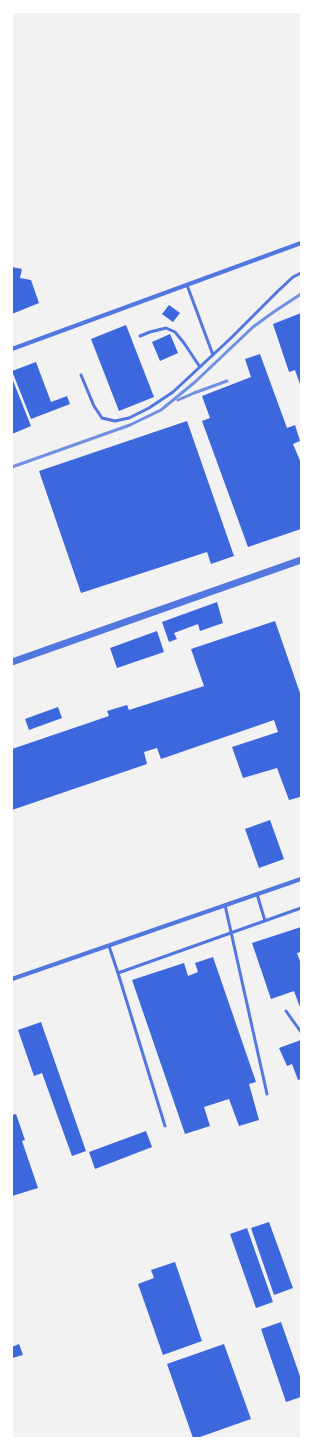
<!DOCTYPE html>
<html>
<head>
<meta charset="utf-8">
<style>
	body { margin:0 }
	#map { position:relative; width:313px; height:1450px; overflow:hidden; background:#f2f2f2; font-family:Inter,sans-serif }
	canvas { display:block }
	.frame { position:absolute; inset:0; border:13px solid #fff; pointer-events:none }
</style>
</head>
<body>
<div id="map">
<canvas width="313" height="1450"></canvas>
<div class="frame"></div>
</div>
<script>
const context = document.querySelector('canvas').getContext('2d');
context.lineJoin = 'round';
function fill(path, color) { context.fillStyle = color; context.fill(path, 'evenodd'); }
const poly = rows => new Path2D(rows.map(r => 'M' + r).join(''));
function strokePath(path, color, width, dash) { context.strokeStyle = color; context.lineWidth = width; context.lineCap = dash ? 'butt' : 'round'; context.setLineDash(dash || []); context.stroke(path); }
fill(poly([
	[12,267,22,269,20,278,31,280,39,303,12,314],
	[169,305,180,313,173,322,162,314],
	[301,313,301,387,295,370,289,372,273,324],
	[126,325,154,397,119,411,91,339],
	[170,334,178,353,160,361,152,342],
	[260,354,287,428,295,425,300,441,293,444,301,463,301,529,248,547,202,421,210,418,202,396,251,377,245,359],
	[36,362,51,402,67,396,70,404,31,419,12,371],
	[12,378,31,426,12,434],
	[187,421,234,556,211,564,207,552,81,593,39,471],
	[217,602,223,623,200,631,198,624,174,633,177,639,169,642,162,622],
	[275,621,301,696,301,800,300,797,289,800,277,768,243,778,232,747,278,732,274,720,161,759,157,748,144,752,147,764,12,810,12,749,109,716,107,711,127,705,129,710,204,686,191,649],
	[157,631,164,652,117,668,110,648],
	[58,707,62,718,29,730,25,719],
	[270,820,284,859,259,868,245,829],
	[301,927,301,952,297,953,301,964,301,1010,294,991,271,999,252,943],
	[213,957,256,1082,249,1084,259,1120,239,1126,229,1099,204,1107,210,1126,185,1134,132,980,184,963,188,976,198,972,195,963],
	[41,1022,86,1151,72,1156,42,1073,34,1076,18,1030],
	[301,1040,301,1079,298,1080,292,1064,287,1066,279,1048],
	[16,1114,25,1140,22,1141,38,1188,12,1196,12,1115],
	[146,1131,152,1147,95,1169,89,1152],
	[269,1222,293,1288,274,1295,251,1228],
	[247,1228,273,1302,256,1308,230,1234],
	[175,1262,202,1341,163,1355,138,1284,154,1278,151,1270],
	[281,1322,301,1379,301,1397,286,1402,261,1329],
	[19,1344,23,1355,12,1358,12,1347],
	[224,1344,251,1419,197,1438,193,1438,167,1364]
]), '#3d67dc');
strokePath(poly([
	[187,285,213,355],
	[140,336,150,332,166,328,175,332,184,343,200,367],
	[81,375,94,406,102,418,115,421,129,418,149,408,173,392,231,338,278,291,293,277,301,273],
	[257,894,265,921],
	[225,905,267,1094],
	[109,946,118,973,301,908],
	[118,973,165,1126],
	[286,1011,301,1032]
]), '#5277de', 3);
strokePath(poly([
	[12,349,301,243],
	[12,979,301,879]
]), '#5277de', 4);
strokePath(poly([
	[12,662,301,560]
]), '#5277de', 7);
strokePath(poly([
	[178,400,194,393,227,381],
	[12,467,130,425,161,410,195,382,253,327,275,311,301,294]
]), '#7290e2', 3);
</script>
</body>
</html>
